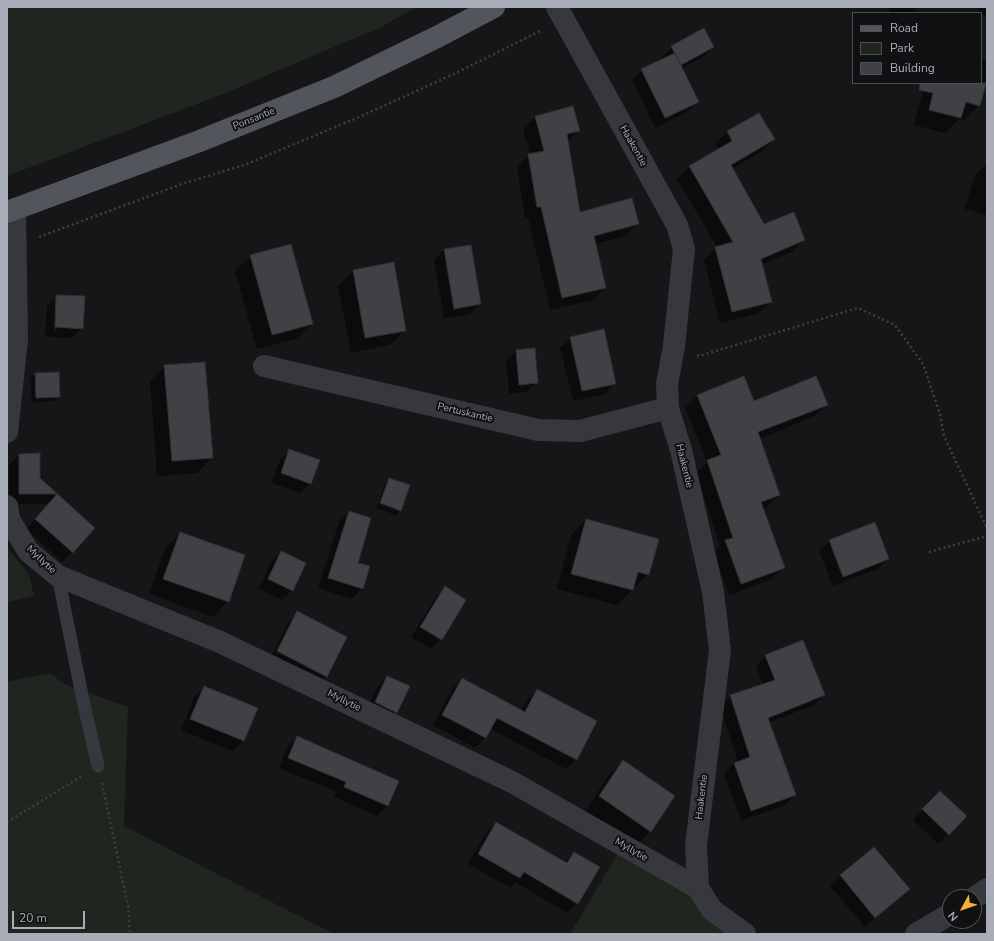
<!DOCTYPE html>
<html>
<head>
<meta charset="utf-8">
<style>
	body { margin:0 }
	#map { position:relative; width:994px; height:941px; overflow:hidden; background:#161618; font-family:"Nunito Sans",sans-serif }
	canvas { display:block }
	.frame { position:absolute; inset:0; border:8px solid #a8adb8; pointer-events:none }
	.legend { position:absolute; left:852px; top:12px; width:130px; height:72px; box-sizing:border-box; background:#111113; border:1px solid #4d4f55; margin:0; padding:5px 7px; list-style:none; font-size:12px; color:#a8adb8 }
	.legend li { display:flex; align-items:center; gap:8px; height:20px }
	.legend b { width:20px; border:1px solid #4d4f55 }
	.north { position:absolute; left:942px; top:889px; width:40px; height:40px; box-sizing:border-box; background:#111113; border:1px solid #4d4f55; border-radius:50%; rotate:230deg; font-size:11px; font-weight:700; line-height:16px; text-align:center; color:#a8adb8 }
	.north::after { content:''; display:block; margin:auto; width:14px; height:18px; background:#f2b134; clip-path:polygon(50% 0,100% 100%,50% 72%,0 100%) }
	.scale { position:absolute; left:12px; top:911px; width:73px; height:18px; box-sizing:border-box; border:2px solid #a8adb8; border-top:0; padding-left:5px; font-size:12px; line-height:14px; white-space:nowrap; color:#a8adb8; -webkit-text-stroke:3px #111113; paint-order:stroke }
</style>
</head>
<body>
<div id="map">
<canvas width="994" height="941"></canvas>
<div class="frame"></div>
<ul class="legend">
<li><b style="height:5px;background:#53555c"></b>Road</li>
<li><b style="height:11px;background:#1e261f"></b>Park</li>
<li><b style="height:11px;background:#404145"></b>Building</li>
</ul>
<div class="north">N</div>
<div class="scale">20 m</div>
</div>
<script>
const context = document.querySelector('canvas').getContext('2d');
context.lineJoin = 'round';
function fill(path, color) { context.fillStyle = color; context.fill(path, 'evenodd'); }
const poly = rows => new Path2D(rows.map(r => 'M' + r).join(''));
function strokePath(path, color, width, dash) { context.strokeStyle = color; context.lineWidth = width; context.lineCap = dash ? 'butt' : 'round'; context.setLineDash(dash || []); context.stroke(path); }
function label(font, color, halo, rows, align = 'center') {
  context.font = font + ' "Nunito Sans",sans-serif'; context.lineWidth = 4; context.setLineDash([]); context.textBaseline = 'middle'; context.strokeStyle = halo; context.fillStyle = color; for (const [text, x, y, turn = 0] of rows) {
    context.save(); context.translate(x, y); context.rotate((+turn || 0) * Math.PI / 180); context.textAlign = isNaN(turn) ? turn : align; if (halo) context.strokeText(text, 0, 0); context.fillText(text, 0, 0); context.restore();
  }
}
fill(poly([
	[7,7,417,7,379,28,223,94,7,176],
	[7,547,29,575,34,596,7,602],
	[50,673,64,684,128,707,124,826,334,934,7,934,7,682],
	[623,845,698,888,733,934,570,934]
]), '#1e261f');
fill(poly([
	[889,7,916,7,915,13,889,13],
	[979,7,987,7,987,15,978,13],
	[672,47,713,47,703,57,681,69,698,102,687,112,655,128,632,80,642,70,663,60,662,57],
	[981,60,987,62,987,75,979,105,964,120,959,119,945,133,914,125,925,83,981,83],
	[758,114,774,139,762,151,732,169,764,225,804,240,792,252,761,265,771,301,759,313,720,323,704,260,717,247,677,179,689,167,719,150,715,144,727,132],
	[536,117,579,130,568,141,579,213,638,224,625,236,595,244,605,288,593,300,550,310,528,218,525,219,517,167,530,154,523,129],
	[985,165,987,166,987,215,965,209,975,175],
	[444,250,480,304,470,314,444,318,434,260],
	[251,256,312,324,296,339,257,349,235,271],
	[354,271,405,330,390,345,351,353,338,286],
	[57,296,82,328,72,338,45,337,47,306],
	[55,305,57,305,56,332,54,332],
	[571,338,615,383,605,394,573,401,560,348],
	[516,351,537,382,527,392,509,394,506,361],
	[165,366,212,458,197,473,157,476,150,381],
	[35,374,59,396,54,401,32,403,30,379],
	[743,377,753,403,827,405,815,416,759,439,779,495,767,507,763,509,784,568,772,579,729,595,714,553,720,546,696,473,707,462,685,408,697,396],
	[290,450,310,483,300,493,271,483,280,460],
	[19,455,39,479,93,528,62,562,26,529,48,504,9,504,9,465],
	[389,479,400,510,396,515,376,508,385,484],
	[349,512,356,563,362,588,352,599,318,588,339,522],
	[586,520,648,574,617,605,557,589,571,535],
	[875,524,888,559,878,569,833,586,819,551,829,541],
	[180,533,228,601,213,617,149,594,165,548],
	[281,552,292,590,282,600,259,589,271,562],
	[445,588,441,639,431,649,411,637,435,598],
	[298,613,346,638,326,677,316,687,268,662,288,623],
	[766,655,824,695,814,705,768,723,795,795,785,805,741,821,724,774,734,763,738,762,720,706,730,696,763,685,756,666],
	[387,677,396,712,386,723,365,712,377,687],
	[462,679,521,711,527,700,537,690,576,759,566,769,490,729,485,738,475,748,433,725,452,689],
	[204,687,257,708,243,741,233,751,181,730,194,697],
	[297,737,387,806,377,816,334,797,337,792,279,768,287,747],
	[623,761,651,831,636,846,585,812,608,776],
	[940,792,965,816,938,844,913,820],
	[496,823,564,862,574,853,578,903,567,913,515,882,510,888,468,864,486,833],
	[874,848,908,889,865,927,830,886]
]), '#0007');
const building = poly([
	[704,28,714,47,681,65,671,46,704,28],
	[675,53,699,102,665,118,641,69,675,53],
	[920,83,986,83,980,106,966,102,961,118,929,110,933,93,919,90,920,83],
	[573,106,580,131,567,134,580,212,632,198,639,224,594,236,606,288,562,298,541,207,537,207,528,154,544,151,535,116,573,106],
	[759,113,775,139,731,165,764,224,794,212,805,240,761,259,772,302,732,312,715,247,733,242,689,166,732,141,727,131,759,113],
	[291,244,313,324,272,335,250,255,291,244],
	[471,245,481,304,454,309,444,249,471,245],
	[394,262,406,331,365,338,353,270,394,262],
	[56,295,85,296,83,329,55,327,56,295],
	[604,329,616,384,582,391,570,337,604,329],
	[535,348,538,383,519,385,516,350,535,348],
	[205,362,213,458,172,461,164,365,205,362],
	[59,372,60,397,36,398,35,373,59,372],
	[744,376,754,401,816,376,828,405,758,432,780,495,761,502,785,568,741,584,725,540,733,538,707,460,721,455,697,395,744,376],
	[289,449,320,460,311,484,281,473,289,449],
	[40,453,40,478,95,528,73,553,35,519,57,494,19,494,19,454,40,453],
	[389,478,410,485,401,511,380,503,389,478],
	[349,511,371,518,358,563,370,566,363,589,328,578,349,511],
	[586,519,659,539,649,575,638,572,633,590,571,574,586,519],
	[875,522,889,559,843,577,829,540,875,522],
	[180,532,245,555,229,602,163,579,180,532],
	[281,551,306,563,293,591,268,579,281,551],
	[445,586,466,600,442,640,420,627,445,586],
	[297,611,347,637,327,677,277,651,297,611],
	[803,640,825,695,768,718,796,795,751,811,734,763,750,757,730,695,775,680,765,655,803,640],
	[387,676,410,686,397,713,375,702,387,676],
	[462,678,525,712,537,689,597,721,577,760,497,718,486,738,442,715,462,678],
	[204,686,258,708,244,741,190,719,204,686],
	[297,736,399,781,388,806,344,787,346,782,288,758,297,736],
	[623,760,675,796,651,832,599,796,623,760],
	[940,791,967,816,949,835,922,809,940,791],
	[496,822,567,863,574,852,600,867,578,904,524,872,520,878,478,854,496,822],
	[874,847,910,889,875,918,840,875,874,847]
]);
fill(building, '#404145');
strokePath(building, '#303034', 1);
strokePath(poly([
	[39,237,182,184,244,165,357,118,456,73,542,30],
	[697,355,699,356,858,308,895,325,923,364,940,414,944,436,987,528],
	[929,552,987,536],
	[102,783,128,906,130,934],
	[7,822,82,776]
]), '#3d3f44', 2.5, [2, 3]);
strokePath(poly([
	[58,576,84,705,98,766]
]), '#37383d', 13);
strokePath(poly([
	[557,7,677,225,684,249,674,346,667,384,668,408,681,450,713,592,720,650,696,845,698,888,712,910,745,934],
	[264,366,538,430,580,431,668,408],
	[7,432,17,340,15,209],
	[7,506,9,519,28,551,58,576,220,642,512,782,698,888],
	[974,898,987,889],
	[916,934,950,914]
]), '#37383d', 22);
strokePath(poly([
	[7,212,197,142,334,87,437,37,494,7]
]), '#53555c', 22);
label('10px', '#a8adb8', '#111113', [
	["Ponsantie",254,119,-22],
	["Haakentie",633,146,61],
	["Pertuskantie",465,413,13],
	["Haakentie",684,466,76],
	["Myllytie",41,560,43],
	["Myllytie",344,701,26],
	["Haakentie",702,797,-83],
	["Myllytie",631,850,30]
]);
</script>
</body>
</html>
